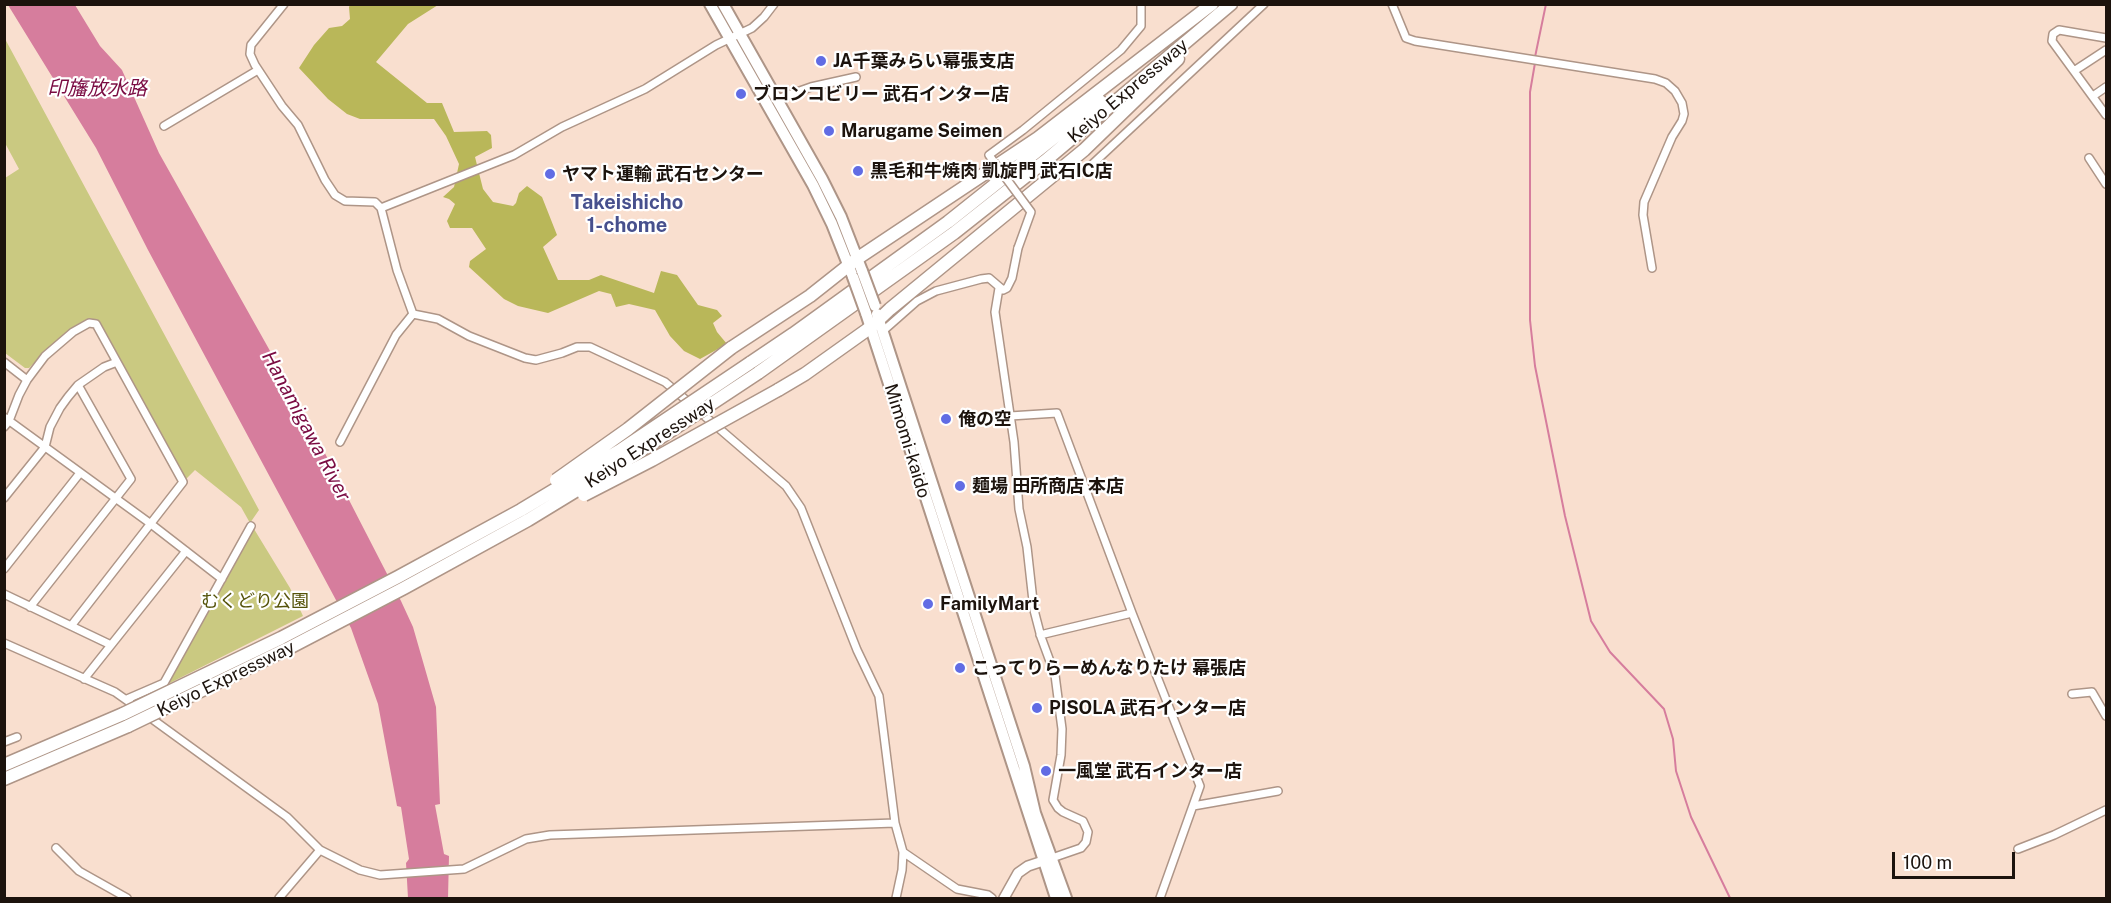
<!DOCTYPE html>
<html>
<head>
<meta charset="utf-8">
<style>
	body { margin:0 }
	#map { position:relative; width:2111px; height:903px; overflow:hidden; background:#f9dfcf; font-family:"Public Sans",sans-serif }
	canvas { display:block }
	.frame { position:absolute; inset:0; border:6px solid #1c130d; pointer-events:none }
	.scale { position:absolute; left:1892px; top:852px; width:123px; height:27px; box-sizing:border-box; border:3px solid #1c130d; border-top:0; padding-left:8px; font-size:18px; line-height:21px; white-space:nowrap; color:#1c130d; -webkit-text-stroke:4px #fff; paint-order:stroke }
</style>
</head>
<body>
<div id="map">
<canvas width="2111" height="903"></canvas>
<div class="frame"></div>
<div class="scale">100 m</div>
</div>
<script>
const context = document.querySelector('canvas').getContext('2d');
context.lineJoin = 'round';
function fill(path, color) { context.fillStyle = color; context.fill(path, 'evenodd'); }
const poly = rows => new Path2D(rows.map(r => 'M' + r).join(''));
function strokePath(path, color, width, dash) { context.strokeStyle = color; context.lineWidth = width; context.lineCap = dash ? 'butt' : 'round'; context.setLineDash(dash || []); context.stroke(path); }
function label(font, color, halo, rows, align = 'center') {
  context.font = font + ' "Public Sans","Noto Sans JP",sans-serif'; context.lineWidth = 4.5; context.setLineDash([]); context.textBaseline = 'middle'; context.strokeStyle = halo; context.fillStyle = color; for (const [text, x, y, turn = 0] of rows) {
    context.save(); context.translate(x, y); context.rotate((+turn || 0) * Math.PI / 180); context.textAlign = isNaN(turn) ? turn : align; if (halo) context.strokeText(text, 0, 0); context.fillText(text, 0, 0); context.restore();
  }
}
fill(poly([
	[4,37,259,510,250,523,241,507,195,470,186,479,99,323,91,319,66,332,29,368,25,368,5,353,5,178,19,169,5,143],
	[254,529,290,588,303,616,166,685]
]), '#cac981');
fill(poly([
	[350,5,438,5,408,24,376,62,427,103,442,103,454,132,487,131,491,135,492,148,475,157,483,189,493,202,513,206,516,203,519,193,527,186,542,197,557,235,543,247,558,280,589,280,601,275,654,293,661,271,677,275,698,305,717,310,722,316,713,323,717,332,727,344,700,359,684,351,670,336,655,310,629,304,616,307,611,294,599,291,548,313,518,306,504,299,469,267,470,261,486,249,472,228,450,228,447,221,455,204,449,199,443,197,454,187,459,164,446,136,434,119,360,119,347,114,328,99,299,68,314,45,329,28,342,26,350,19,349,7]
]), '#b9b759');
fill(poly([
	[8,5,75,5,100,46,122,70,159,153,297,399,401,601,413,627,436,707,440,804,435,805,444,854,449,856,448,898,408,898,406,863,409,859,401,807,397,806,378,704,351,628,148,250,96,148]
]), '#d67d9d');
strokePath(poly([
	[1535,57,1546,4],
	[1535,63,1530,92,1530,320,1535,366,1565,516,1591,621,1610,652,1664,709,1673,739,1676,771,1691,817,1730,898]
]), '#d67d9d', 2);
const street = poly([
	[284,4,251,45,250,54,255,65,282,106,298,125,325,180,335,195,345,201,375,202,381,208,397,270,413,314,438,319,469,336,525,358,536,360,562,353,577,347,590,347,665,382,786,486,801,508,857,650,879,696,895,823,903,852,902,870,896,898],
	[1392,4,1406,38,1415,41,1655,79,1666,83,1675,91,1682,103,1684,114,1682,121,1672,137,1644,202,1643,215,1652,268],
	[2106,38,2059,30,2053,34,2052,41,2106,115],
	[2074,71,2106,50],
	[2093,96,2106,87],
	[777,99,811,87,856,77],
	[164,126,258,70],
	[2089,158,2106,184],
	[994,162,989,155,1023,130,1121,50,1141,26,1141,4],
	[1084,172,1264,4],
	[381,208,514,155,562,127,645,89,716,45,752,28,764,17,774,4],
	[999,288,995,312,1014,442,1019,509,1027,547,1034,610,1041,637,1055,675,1062,729,1061,755,1053,800,1058,808,1063,812,1083,821,1088,832,1086,842,1081,848,1052,858],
	[883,331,917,301,936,291,981,279,989,278,1003,290,1007,288,1012,278,1018,248],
	[4,362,27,380],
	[1010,416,1057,413,1132,613,1200,786,1160,898],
	[4,417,151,524,222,579],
	[4,427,9,421,19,395,27,380,45,356,73,332,89,323,96,324,183,482,71,626],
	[340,442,396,335,413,314],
	[4,498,45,447,50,427,60,408,68,397,78,385,104,367,117,362],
	[4,569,80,473],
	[4,594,111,645],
	[30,607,131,479,78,385],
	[1040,635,1132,613],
	[4,643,115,692,139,709],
	[84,679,186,551],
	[2072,694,2092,692,2106,716],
	[127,699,164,683,251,526],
	[148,716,287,817,320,850,360,870,380,875,464,869,526,839,550,835,895,823],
	[4,742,17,737],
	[1193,806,1278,791],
	[56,848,79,871,127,898],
	[2018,849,2054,835,2106,810],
	[903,852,957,889,988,895,992,898],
	[279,898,320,850]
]);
const secondary = poly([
	[1004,898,1018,873,1028,866,1049,859]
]);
const primary = poly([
	[710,4,813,185,832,224,853,277],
	[723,4,822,179,841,217,862,271],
	[866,313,1056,898],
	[877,314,1024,766,1035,813,1066,898]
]);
const highway = poly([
	[731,348,810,296,858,258,1038,138,1212,4],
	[750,363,793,334,948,222,1100,101],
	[758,373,954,233,1045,161,1231,4],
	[778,390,805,374,871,327,890,309,1084,150,1178,59],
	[4,765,123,714],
	[4,779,128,726]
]);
strokePath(street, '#ae9587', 10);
strokePath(secondary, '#ae9587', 12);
strokePath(primary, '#ae9587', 14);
strokePath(highway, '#ae9587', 15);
strokePath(street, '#fff', 7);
strokePath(secondary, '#fff', 9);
strokePath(primary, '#fff', 10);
strokePath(highway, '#fff', 12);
const streetBridge = poly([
	[994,162,1031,212,1018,248]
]);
const primaryBridge = poly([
	[862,271,875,306],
	[853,277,866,313]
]);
const highwayBridge = poly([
	[556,480,628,429,731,348],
	[584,495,652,460,778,390],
	[123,714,281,638,398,577,521,510,619,451,750,363],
	[128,726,287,649,404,588,528,520,628,459,758,373]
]);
strokePath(streetBridge, '#ae9587', 10, []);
strokePath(primaryBridge, '#ae9587', 14, []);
strokePath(highwayBridge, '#ae9587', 15, []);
strokePath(streetBridge, '#fff', 7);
strokePath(primaryBridge, '#fff', 10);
strokePath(highwayBridge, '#fff', 12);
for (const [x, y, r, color] of [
	[821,61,6,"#616ce4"],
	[741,94,6,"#616ce4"],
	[829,131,6,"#616ce4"],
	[858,171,6,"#616ce4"],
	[550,174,6,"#616ce4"],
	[946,419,6,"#616ce4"],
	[960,486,6,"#616ce4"],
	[928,604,6,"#616ce4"],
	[960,668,6,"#616ce4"],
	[1037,708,6,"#616ce4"],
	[1046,771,6,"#616ce4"]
]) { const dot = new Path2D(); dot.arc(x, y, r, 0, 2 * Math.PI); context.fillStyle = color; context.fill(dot); strokePath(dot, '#fff', 2); }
label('bold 18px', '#1c130d', '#fff', [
	["JA千葉みらい幕張支店",833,61],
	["ブロンコビリー 武石インター店",753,94],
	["Marugame Seimen",841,131],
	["黒毛和牛焼肉 凱旋門 武石IC店",870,171],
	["ヤマト運輸 武石センター",562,174],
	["俺の空",958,419],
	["麺場 田所商店 本店",972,486],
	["FamilyMart",940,604],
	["こってりらーめんなりたけ 幕張店",972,668],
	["PISOLA 武石インター店",1049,708],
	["一風堂 武石インター店",1058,771]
], 'left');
label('18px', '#1c130d', '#fff', [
	["Keiyo Expressway",1128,91,-40],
	["Mimomi-kaido",907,441,73],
	["Keiyo Expressway",650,443,-33],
	["Keiyo Expressway",226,679,-26]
]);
label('18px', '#55530a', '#fff', [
	["むくどり公園",255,601]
]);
label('italic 20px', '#7a0b42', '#fff', [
	["印旛放水路",97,89],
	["Hanamigawa River",306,426,62]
]);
label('bold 20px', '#47508d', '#fff', [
	["Takeishicho",627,203],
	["1-chome",627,226]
]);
</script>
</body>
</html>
